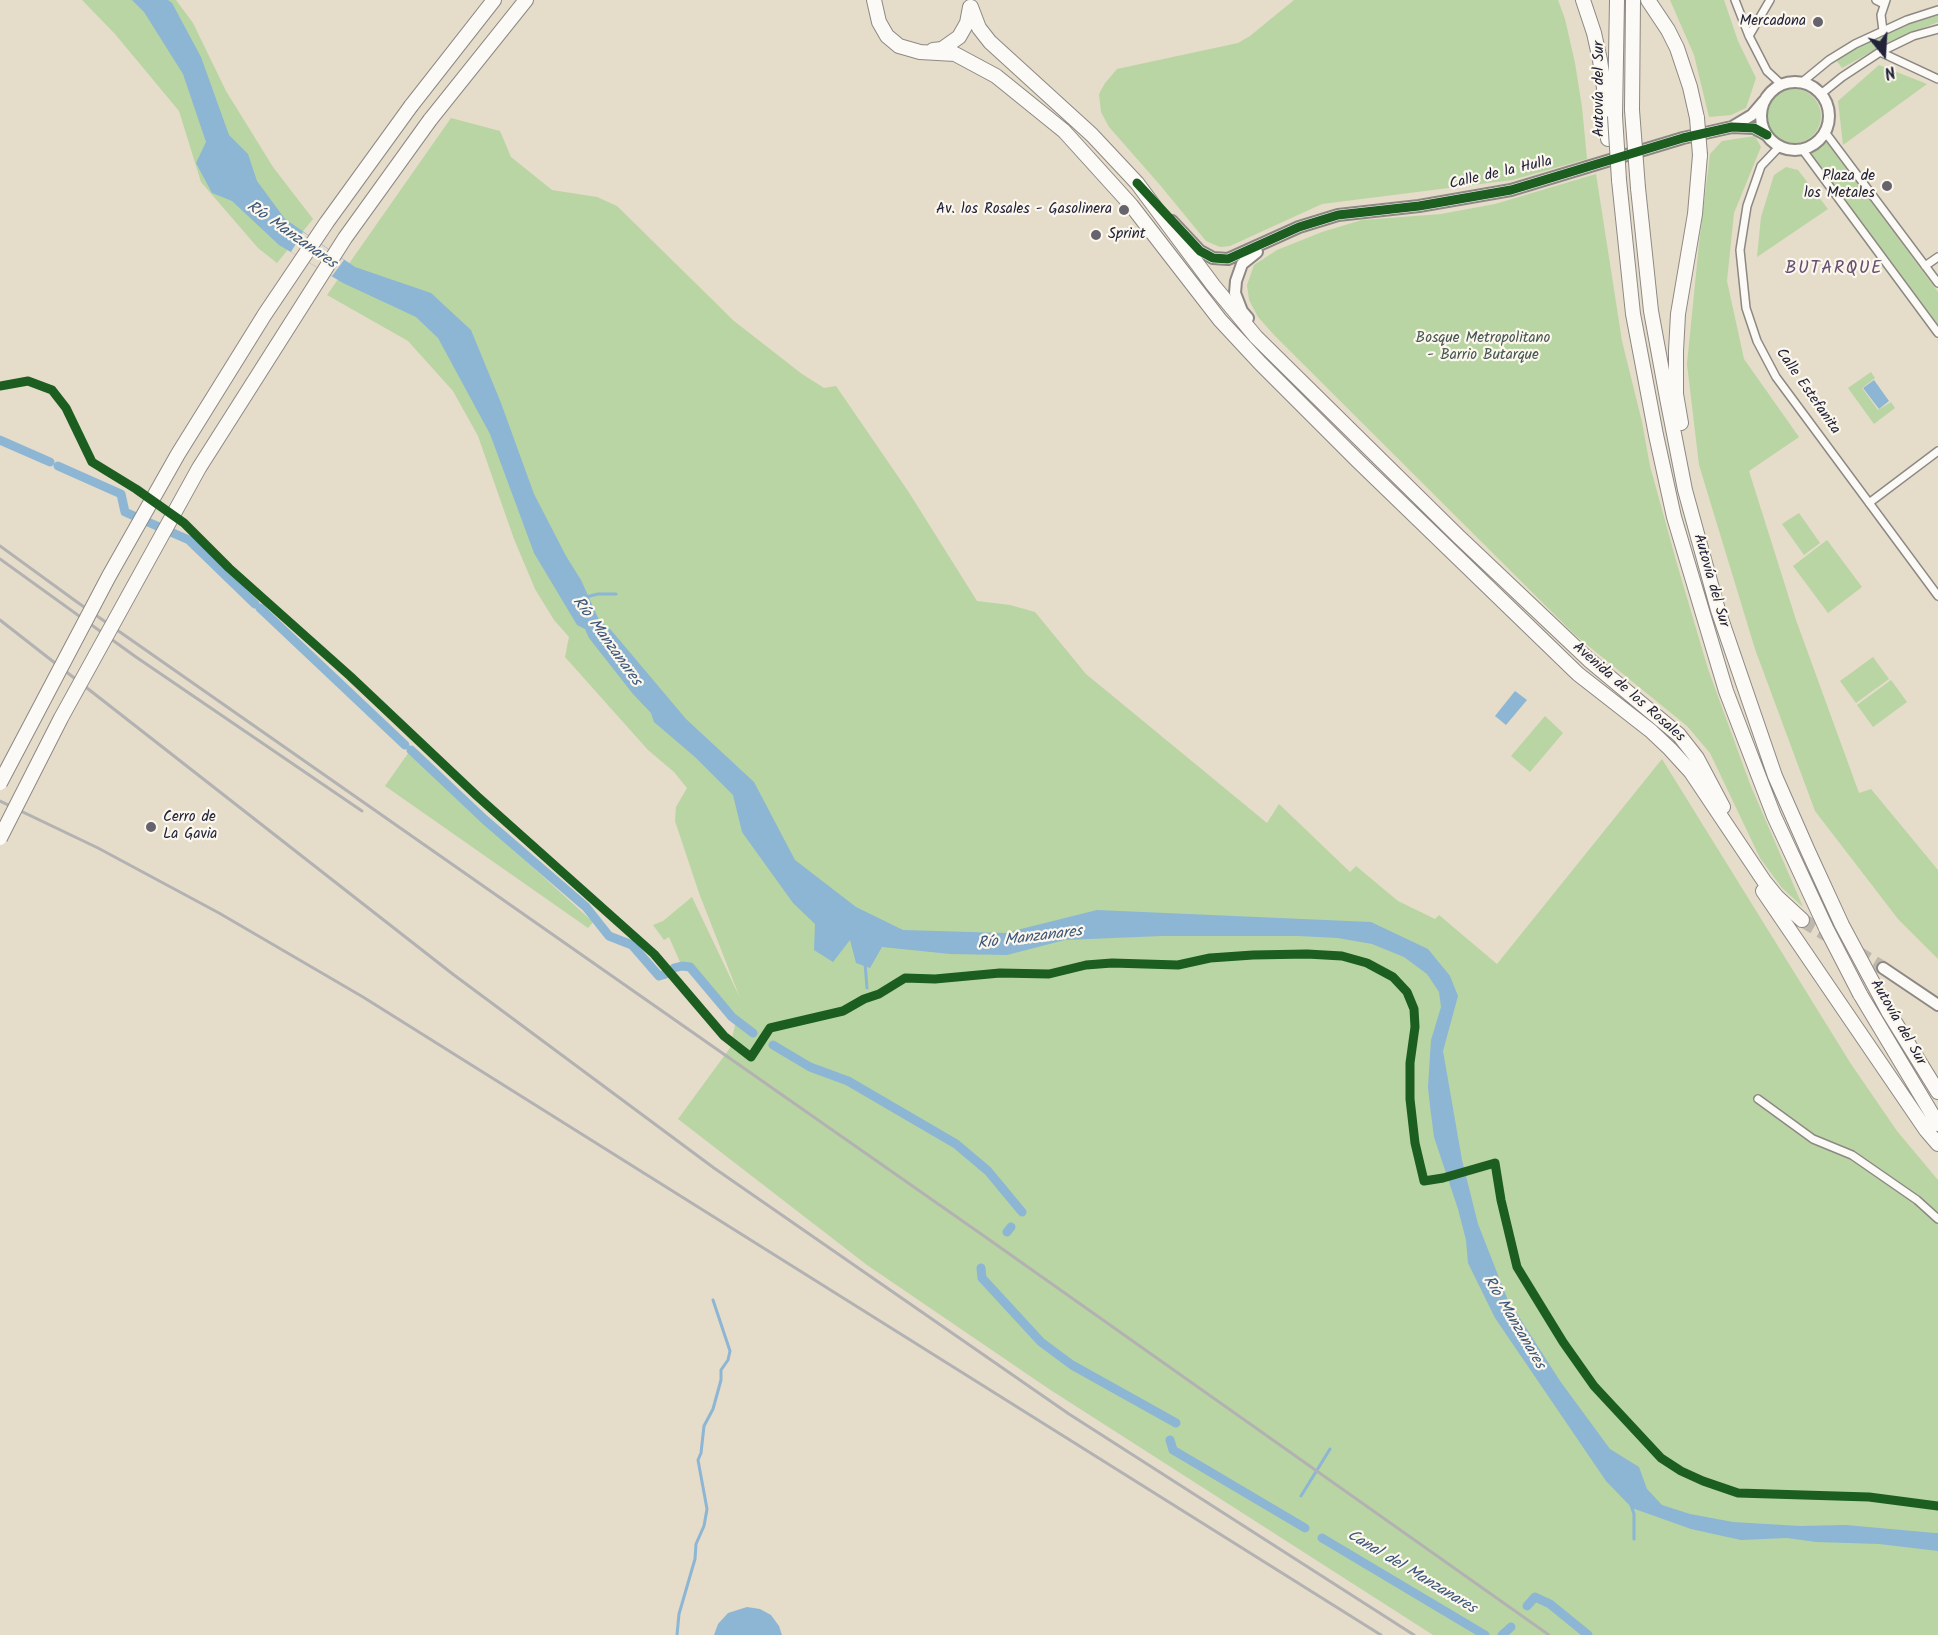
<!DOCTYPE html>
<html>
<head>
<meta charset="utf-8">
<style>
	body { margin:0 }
	#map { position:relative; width:1938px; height:1635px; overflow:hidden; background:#e5dcca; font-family:Kalam,sans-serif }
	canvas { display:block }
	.north { position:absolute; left:1854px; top:24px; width:60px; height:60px; -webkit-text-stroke:4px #fbf7ec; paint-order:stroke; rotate:162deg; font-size:16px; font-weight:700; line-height:24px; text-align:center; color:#22223b }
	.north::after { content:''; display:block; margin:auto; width:21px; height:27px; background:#22223b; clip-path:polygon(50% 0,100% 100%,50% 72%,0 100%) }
</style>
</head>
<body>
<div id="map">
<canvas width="1938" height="1635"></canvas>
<div class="north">N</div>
</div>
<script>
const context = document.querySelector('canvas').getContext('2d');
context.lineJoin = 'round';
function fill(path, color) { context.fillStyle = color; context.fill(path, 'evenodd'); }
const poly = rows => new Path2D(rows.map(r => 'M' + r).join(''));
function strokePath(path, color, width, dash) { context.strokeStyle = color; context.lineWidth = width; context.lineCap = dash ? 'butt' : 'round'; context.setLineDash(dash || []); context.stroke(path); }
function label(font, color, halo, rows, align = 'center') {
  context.font = font + ' Kalam,sans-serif'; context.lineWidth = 4.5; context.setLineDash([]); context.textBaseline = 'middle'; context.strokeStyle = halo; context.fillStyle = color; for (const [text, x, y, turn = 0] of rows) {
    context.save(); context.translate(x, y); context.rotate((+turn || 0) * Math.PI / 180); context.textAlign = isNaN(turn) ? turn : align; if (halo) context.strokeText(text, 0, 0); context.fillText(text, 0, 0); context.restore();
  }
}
fill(poly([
	[82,0,176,0,193,23,226,91,273,167,313,219,277,263,258,248,201,182,179,111,115,34],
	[1294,0,1558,0,1565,19,1575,63,1582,107,1587,159,1512,180,1322,204,1230,246,1220,247,1206,241,1160,185,1109,127,1101,112,1099,94,1105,83,1117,69,1238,43,1250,36],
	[1670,0,1724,0,1738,41,1756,78,1746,108,1731,115,1709,117,1694,55],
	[1938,14,1938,22,1891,41,1842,68,1834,57,1906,25],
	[1879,65,1927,84,1843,145,1838,101],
	'1767 116a27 27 0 1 1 54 0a27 27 0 1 1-54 0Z',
	[451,118,500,131,511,157,552,190,597,197,617,206,734,321,802,374,824,388,836,386,908,491,977,601,1010,605,1035,612,1086,674,1267,823,1279,804,1350,872,1356,866,1398,901,1435,919,1439,915,1497,964,1662,759,1851,1064,1897,1131,1938,1180,1938,1635,1433,1635,1049,1389,867,1265,678,1119,730,1048,737,1016,692,964,680,962,669,937,664,940,653,925,663,921,692,897,740,998,699,893,675,821,676,807,687,788,674,772,648,750,565,657,569,637,554,620,535,589,514,539,478,436,453,391,408,341,327,295],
	[1755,136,1761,147,1734,213,1727,281,1744,359,1799,437,1749,471,1796,620,1859,793,1871,789,1938,870,1938,959,1898,919,1815,811,1755,649,1699,465,1687,364,1699,244,1710,154,1722,141],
	[1827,142,1938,292,1938,325,1811,154],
	[1786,167,1798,170,1828,209,1757,257,1761,217,1774,175],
	[1596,174,1622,341,1642,422,1650,466,1677,564,1708,669,1750,784,1803,907,1782,888,1760,858,1710,753,1687,726,1575,635,1275,336,1258,317,1249,300,1247,285,1254,265,1277,250,1322,232,1362,220,1441,214,1495,204],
	[1871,372,1875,378,1862,388,1878,410,1891,402,1895,408,1874,424,1848,388],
	[1799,513,1820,543,1804,555,1782,524],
	[1827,540,1862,587,1828,613,1793,566],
	[1873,657,1889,679,1856,703,1840,681],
	[1891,680,1907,702,1873,727,1857,705],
	[1545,716,1563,733,1530,772,1511,756],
	[409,752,506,843,593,922,588,928,385,786]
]), '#b9d5a3');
fill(poly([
	[132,0,168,0,172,3,201,57,229,135,248,154,257,181,285,219,355,267,431,293,471,330,501,403,534,494,566,556,581,580,599,620,611,630,686,719,754,782,795,860,856,907,903,930,1005,933,1097,910,1371,922,1428,949,1450,976,1458,996,1443,1051,1462,1160,1478,1224,1507,1298,1560,1381,1610,1449,1639,1467,1647,1489,1662,1505,1690,1514,1733,1522,1800,1526,1846,1525,1935,1533,1938,1533,1938,1551,1879,1544,1816,1542,1787,1538,1741,1540,1718,1535,1691,1529,1632,1508,1606,1481,1495,1318,1468,1263,1466,1240,1458,1209,1434,1137,1430,1106,1428,1087,1431,1040,1441,1007,1439,992,1427,974,1404,957,1372,944,1338,938,1298,936,1162,936,1065,940,1007,955,950,954,882,947,870,968,856,963,850,940,833,962,814,950,815,924,793,903,742,832,733,795,695,757,654,722,651,713,633,694,589,638,585,629,577,625,534,553,490,434,438,338,416,317,343,283,279,245,232,201,212,193,196,163,206,142,183,74,144,12],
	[1874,380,1889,401,1879,409,1863,388],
	[1515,691,1527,700,1506,725,1495,716],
	[747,1607,760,1609,771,1615,779,1626,782,1635,714,1635,718,1624,728,1613]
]), '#8cb6d4');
fill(poly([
	[303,232,344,260,332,276,291,252]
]), '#e5dcca');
strokePath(poly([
	[586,597,598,594,616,594],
	[865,963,867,988],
	[1301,1496,1330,1449],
	[1631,1505,1634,1514,1634,1539],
	[677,1635,679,1614,695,1559,696,1544,704,1526,707,1509,698,1460,701,1453,704,1426,713,1409,721,1380,721,1370,728,1360,730,1351,713,1300]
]), '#8cb6d4', 3);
strokePath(poly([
	[0,440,50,462],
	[58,466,121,494,125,512,189,540,255,604],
	[260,608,405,745],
	[411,750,484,819,586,907,609,936,632,945,659,976,666,974],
	[674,968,682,966,690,967,732,1017,753,1033],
	[773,1045,810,1067,848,1081,956,1144,988,1171,1022,1212],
	[1007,1232,1011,1227],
	[981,1268,982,1278,1041,1342,1072,1365,1176,1423],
	[1170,1440,1173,1450,1305,1528],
	[1322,1538,1485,1635],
	[1527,1606,1535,1597,1550,1604,1588,1635],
	[1502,1635,1511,1627]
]), '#8cb6d4', 9);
strokePath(poly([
	[1802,920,1883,968]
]), '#beb7ad', 14, [14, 7]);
const street = poly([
	[1735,0,1749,36,1767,71,1782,85],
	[1876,0,1884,4],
	[1883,31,1881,15,1886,0],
	[1749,36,1770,0],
	[1880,52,1938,79],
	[1801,83,1829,60,1855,44,1907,20,1938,10],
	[1821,94,1842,77,1880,52,1913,36,1938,29],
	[1825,132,1938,283],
	[1780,146,1761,166,1747,206,1740,250,1746,308,1757,341,1776,377,1938,596],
	[1802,149,1938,333],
	[1925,266,1938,257],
	[1869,503,1938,451],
	[1758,1099,1813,1139,1852,1155,1917,1200,1938,1219]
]);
const secondary = poly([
	'1761 116a34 34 0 1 1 68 0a34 34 0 1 1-68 0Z',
	[1732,127,1752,115,1764,101],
	[1172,221,1200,251,1213,258,1228,259,1299,227,1338,215,1419,206,1511,190,1683,138,1732,127,1754,128,1767,135],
	[1248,318,1242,311,1235,293,1236,281,1242,264,1257,252],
	[1883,968,1938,1005]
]);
const highway = poly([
	[874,0,879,22,887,36,899,46,920,52,955,54,996,76,1064,131,1131,205,1220,320,1260,363,1358,461,1578,674,1651,731,1670,749,1691,772,1764,881,1777,897,1802,920],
	[1583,0,1594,33,1600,60,1604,88,1608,139],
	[1648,0,1668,30,1677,48,1690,87,1697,118],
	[971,7,979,28,990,42,1092,135,1137,183,1213,285,1256,337,1458,536,1589,660,1679,735,1697,758,1723,807],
	[933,50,942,49,959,37,967,23,970,7],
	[411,106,494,0],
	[1632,110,1633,0],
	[1615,116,1617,0],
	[430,120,526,0],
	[1619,180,1633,314,1656,435,1674,517,1726,691,1774,816,1826,928],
	[1638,188,1651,311,1667,398,1685,490,1718,610,1775,776,1808,851,1842,925,1888,1011,1938,1092],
	[1681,423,1676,394,1676,351,1678,314,1695,214,1700,155],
	[1763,891,1926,1130,1938,1144],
	[1860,994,1938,1124]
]);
strokePath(street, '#8d8883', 10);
strokePath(secondary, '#8d8883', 14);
strokePath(highway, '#8d8883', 16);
strokePath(street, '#fbfaf7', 7);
strokePath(secondary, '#fbfaf7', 10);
strokePath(highway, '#fbfaf7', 14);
strokePath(poly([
	[0,546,77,602,984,1236,1549,1635],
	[0,559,136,657,362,811],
	[0,620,454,975,714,1168,1069,1414,1414,1635],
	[0,801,98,848,219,913,363,997,1381,1635]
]), '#b3b2b2', 3);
const highwayBridge = poly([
	[1632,110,1638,188],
	[1615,116,1619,180],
	[1697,118,1700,155],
	[0,783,109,576,178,454,265,314,327,222,411,106],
	[0,838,61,718,199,468,345,238,430,120],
	[1826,928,1860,994]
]);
strokePath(highwayBridge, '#8d8883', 16, []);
strokePath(highwayBridge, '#fbfaf7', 14);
strokePath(poly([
	[1137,183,1200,251,1213,258,1228,259,1299,227,1338,215,1419,206,1511,190,1683,138,1732,127,1754,128,1767,135],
	[0,386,28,381,52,390,66,408,92,462,136,489,184,523,229,568,350,676,477,796,654,954,724,1036,751,1057,770,1028,843,1011,864,999,879,994,905,978,935,979,1000,973,1049,974,1086,965,1112,963,1178,965,1210,958,1253,955,1307,954,1342,956,1367,963,1393,977,1407,992,1414,1009,1415,1027,1410,1063,1410,1099,1415,1143,1424,1181,1443,1178,1495,1163,1501,1200,1517,1267,1563,1342,1594,1386,1661,1458,1681,1471,1703,1481,1738,1493,1869,1497,1938,1506]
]), '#1b5e20', 9);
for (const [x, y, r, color] of [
	[1818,22,6,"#66636d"],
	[1887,186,6,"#66636d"],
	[1124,210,6,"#66636d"],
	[1096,235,6,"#66636d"],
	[151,827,6,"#66636d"]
]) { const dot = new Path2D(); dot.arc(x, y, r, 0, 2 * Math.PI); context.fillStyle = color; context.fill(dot); strokePath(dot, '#fbf7ec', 2); }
label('15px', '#22223b', '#fbf7ec', [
	["Mercadona",1806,22],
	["Plaza de",1875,177],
	["los Metales",1875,194],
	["Av. los Rosales - Gasolinera",1112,210],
	["Sprint",1108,235,"left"],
	["Cerro de",163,818,"left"],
	["La Gavia",163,835,"left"]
], 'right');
label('15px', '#22223b', '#fbf7ec', [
	["Autovía del Sur",1600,89,-90],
	["Calle de la Hulla",1501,174,-13],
	["Calle Estefanita",1807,392,55],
	["Autovía del Sur",1710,581,74],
	["Avenida de los Rosales",1628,693,41],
	["Autovía del Sur",1897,1023,60]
]);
label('15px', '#445651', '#fbf7ec', [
	["Bosque Metropolitano",1483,339],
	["- Barrio Butarque",1483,356]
]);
label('italic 16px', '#3d567a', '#fbf7ec', [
	["Río Manzanares",291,236,35],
	["Río Manzanares",606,642,54],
	["Río Manzanares",1030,939,-7],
	["Río Manzanares",1513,1323,59],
	["Canal del Manzanares",1411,1573,31]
]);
context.letterSpacing = '1.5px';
label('18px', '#684f72', '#fbf7ec', [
	["BUTARQUE",1834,270]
]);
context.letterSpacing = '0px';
</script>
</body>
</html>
